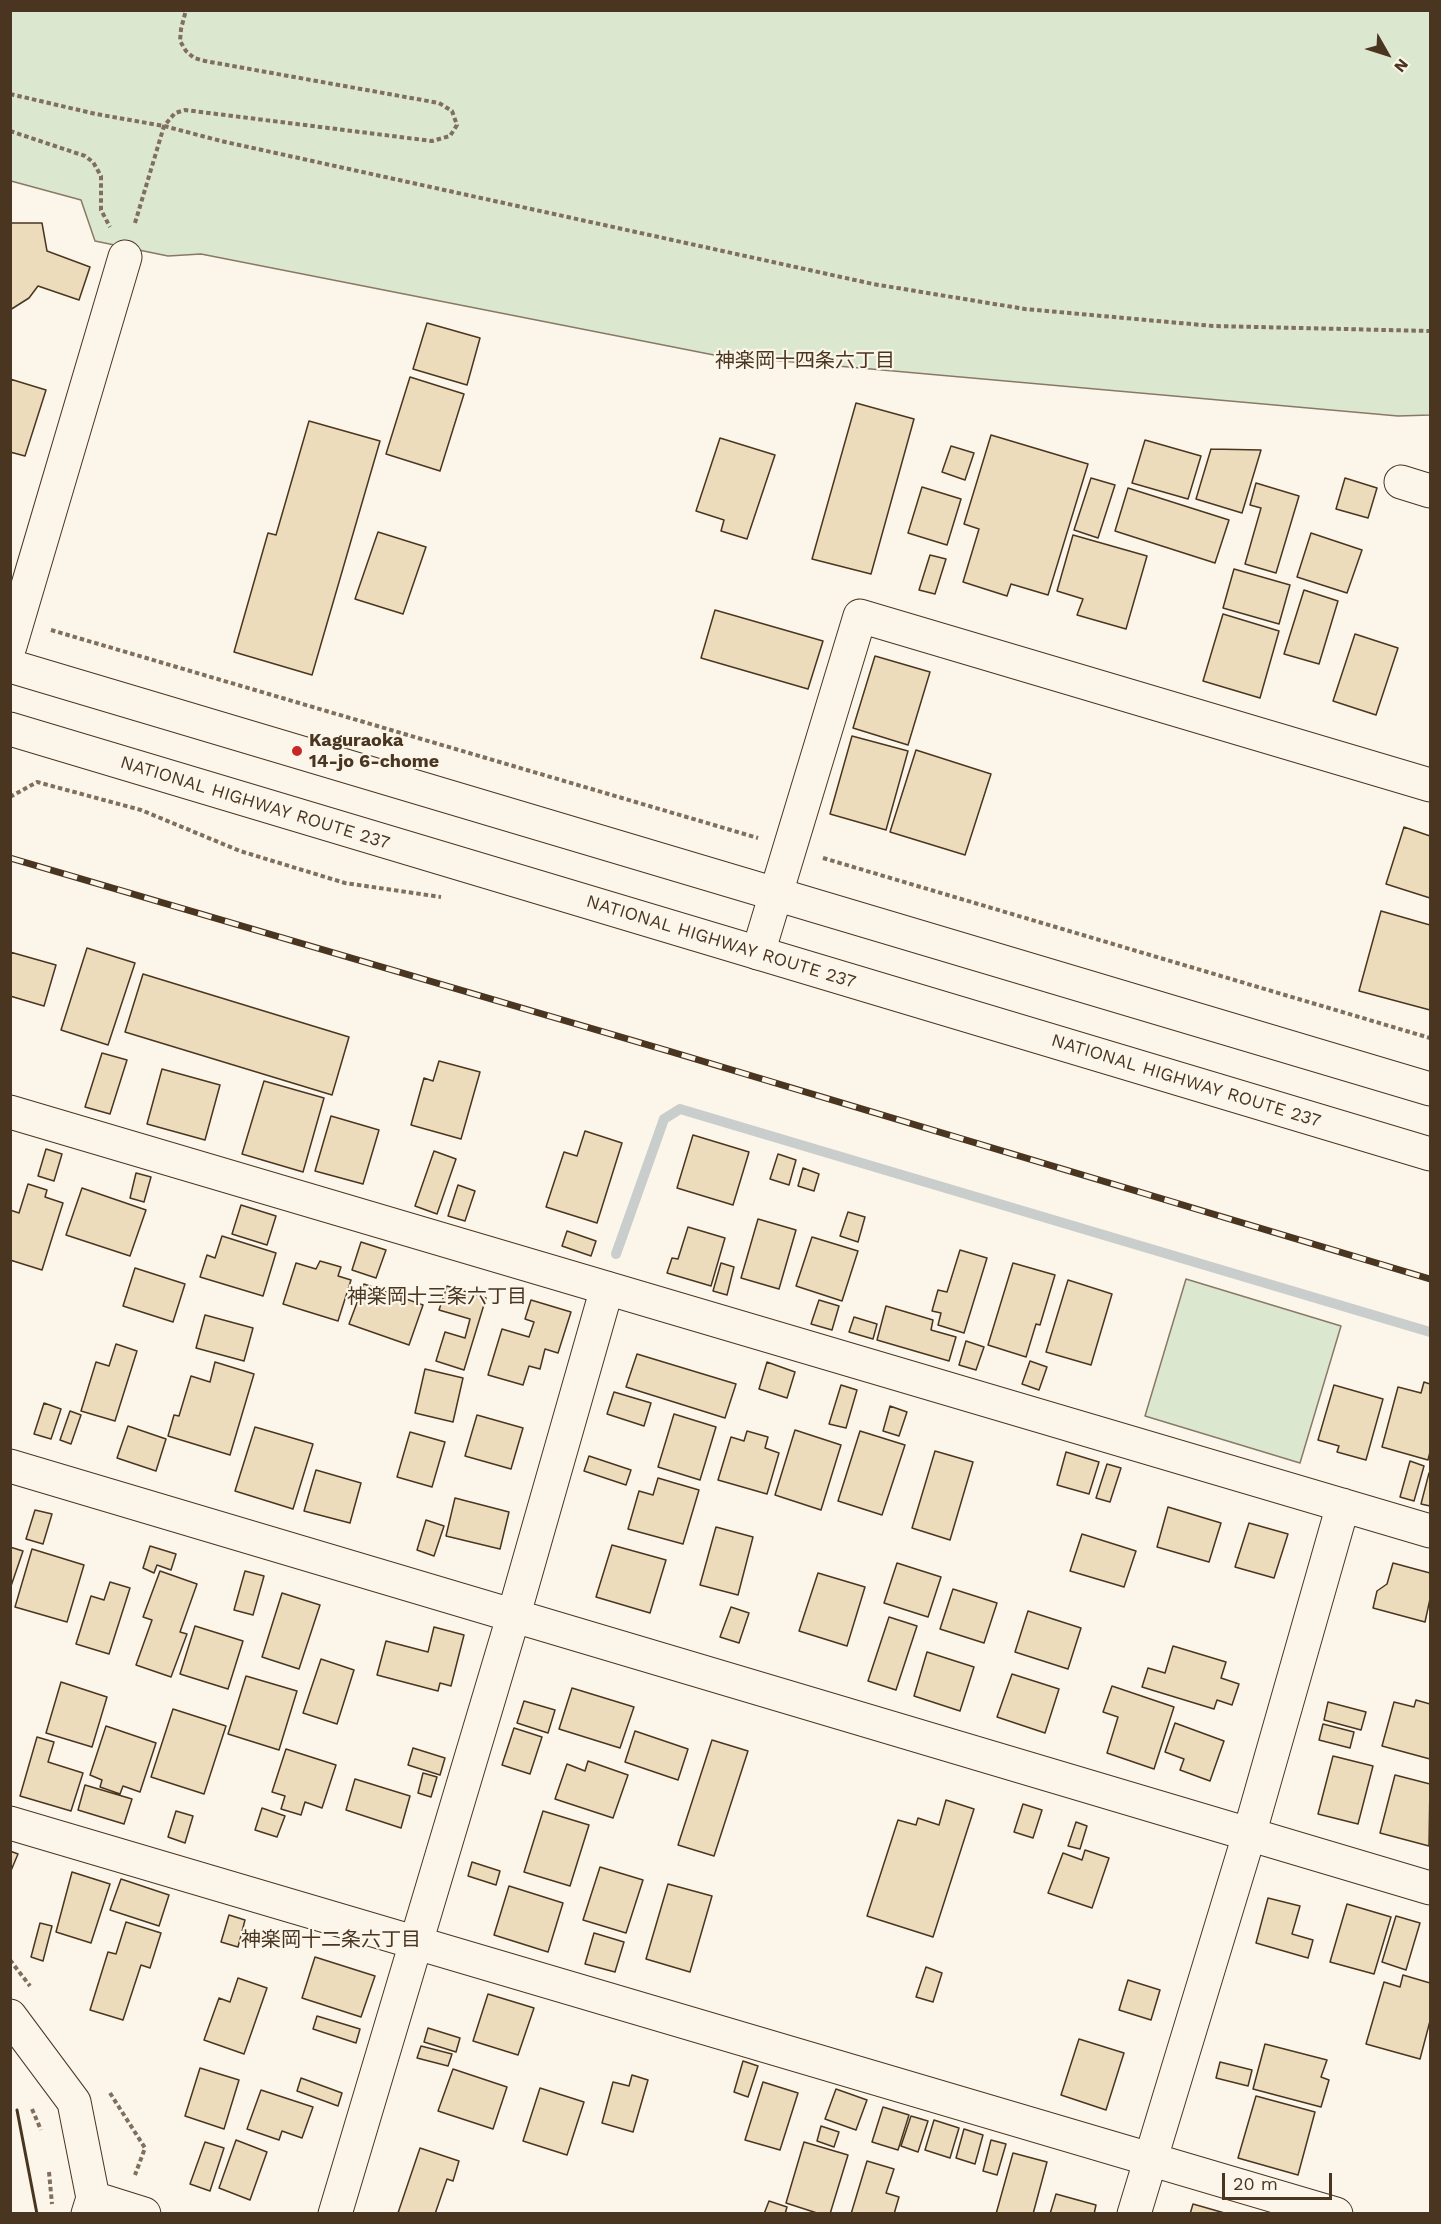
<!DOCTYPE html>
<html>
<head>
<meta charset="utf-8">
<style>
	body { margin:0 }
	#map { position:relative; width:1441px; height:2224px; overflow:hidden; background:#fbf6e9; font-family:"Work Sans",sans-serif }
	canvas { display:block }
	.frame { position:absolute; inset:0; border:12px solid #4a3520; pointer-events:none }
	.north { position:absolute; left:1357px; top:24px; width:60px; height:60px; -webkit-text-stroke:4px #fbf6e9; paint-order:stroke; rotate:129deg; font-size:16px; font-weight:700; line-height:24px; text-align:center; color:#4a3520 }
	.north::after { content:''; display:block; margin:auto; width:21px; height:27px; background:#4a3520; clip-path:polygon(50% 0,100% 100%,50% 72%,0 100%) }
	.scale { position:absolute; left:1222px; top:2173px; width:110px; height:27px; box-sizing:border-box; border:3px solid #4a3520; border-top:0; padding-left:8px; font-size:18px; line-height:21px; white-space:nowrap; color:#4a3520; -webkit-text-stroke:4px #fbf6e9; paint-order:stroke }
</style>
</head>
<body>
<div id="map">
<canvas width="1441" height="2224"></canvas>
<div class="frame"></div>
<div class="north">N</div>
<div class="scale">20 m</div>
</div>
<script>
const context = document.querySelector('canvas').getContext('2d');
context.lineJoin = 'round';
function fill(path, color) { context.fillStyle = color; context.fill(path, 'evenodd'); }
const poly = rows => new Path2D(rows.map(r => 'M' + r).join(''));
function strokePath(path, color, width, dash) { context.strokeStyle = color; context.lineWidth = width; context.lineCap = dash ? 'butt' : 'round'; context.setLineDash(dash || []); context.stroke(path); }
function label(font, color, halo, rows, align = 'center') {
  context.font = font + ' "Work Sans","Noto Sans JP",sans-serif'; context.lineWidth = 4.5; context.setLineDash([]); context.textBaseline = 'middle'; context.strokeStyle = halo; context.fillStyle = color; for (const [text, x, y, turn = 0] of rows) {
    context.save(); context.translate(x, y); context.rotate((+turn || 0) * Math.PI / 180); context.textAlign = isNaN(turn) ? turn : align; if (halo) context.strokeText(text, 0, 0); context.fillText(text, 0, 0); context.restore();
  }
}
const green = poly([
	[10,11,1430,11,1430,415,1398,416,714,355,201,254,168,256,95,241,81,200,11,181,10,11],
	[1186,1279,1341,1326,1300,1463,1145,1416,1186,1279]
]);
fill(green, '#dce7d0');
strokePath(green, '#887966', 1.5);
strokePath(poly([
	[616,1254,664,1119,680,1109,1430,1332]
]), '#c9cecd', 10);
const building = poly([
	[10,223,42,223,47,251,90,267,79,300,38,286,29,298,10,310,10,223],
	[427,323,480,338,467,385,413,369,427,323],
	[410,377,464,394,440,471,386,454,410,377],
	[10,379,46,390,25,456,10,452,10,379],
	[856,403,914,419,871,574,812,559,856,403],
	[309,421,380,441,312,675,234,652,268,533,276,535,309,421],
	[991,435,1088,464,1048,595,1011,584,1007,596,963,582,979,529,964,524,991,435],
	[720,438,775,455,747,539,721,531,724,520,696,511,720,438],
	[1145,440,1201,456,1188,499,1132,483,1145,440],
	[951,446,974,453,965,480,942,472,951,446],
	[1211,449,1261,450,1242,513,1196,499,1211,449],
	[1091,478,1115,485,1098,538,1074,530,1091,478],
	[1345,478,1377,488,1368,518,1336,509,1345,478],
	[1256,483,1299,496,1276,573,1245,564,1261,508,1250,505,1256,483],
	[922,487,961,499,947,545,908,533,922,487],
	[1128,488,1229,520,1215,563,1115,531,1128,488],
	[378,532,426,547,403,614,355,599,378,532],
	[1311,533,1362,550,1347,593,1297,577,1311,533],
	[1073,535,1147,556,1126,629,1077,615,1083,599,1057,591,1073,535],
	[930,555,946,559,935,594,919,590,930,555],
	[1234,569,1290,585,1279,624,1223,608,1234,569],
	[1304,590,1338,601,1319,664,1284,654,1304,590],
	[715,610,823,641,808,689,701,658,715,610],
	[1223,614,1279,631,1260,698,1203,681,1223,614],
	[1355,634,1398,648,1376,715,1333,701,1355,634],
	[875,656,930,672,908,745,853,728,875,656],
	[852,736,908,751,886,830,830,814,852,736],
	[916,750,991,774,965,855,890,832,916,750],
	[1404,827,1430,836,1430,898,1386,884,1404,827],
	[1381,911,1430,925,1430,1010,1359,991,1381,911],
	[87,948,135,963,108,1045,61,1030,87,948],
	[10,952,56,965,44,1006,10,996,10,952],
	[143,974,349,1037,332,1095,125,1032,143,974],
	[102,1053,127,1060,110,1114,85,1107,102,1053],
	[439,1061,480,1072,461,1139,411,1125,424,1078,433,1081,439,1061],
	[162,1069,220,1085,205,1140,147,1124,162,1069],
	[264,1081,324,1098,303,1172,242,1154,264,1081],
	[331,1116,379,1130,363,1184,315,1171,331,1116],
	[585,1131,622,1143,597,1223,546,1207,564,1152,577,1156,585,1131],
	[693,1135,749,1152,733,1205,677,1188,693,1135],
	[46,1149,62,1154,54,1181,38,1176,46,1149],
	[434,1151,456,1159,437,1214,415,1206,434,1151],
	[778,1154,796,1160,789,1185,770,1179,778,1154],
	[803,1168,819,1174,814,1191,798,1186,803,1168],
	[136,1173,151,1177,144,1202,130,1198,136,1173],
	[28,1184,47,1190,45,1197,63,1203,42,1270,10,1260,10,1210,19,1213,28,1184],
	[458,1185,475,1191,465,1221,448,1216,458,1185],
	[82,1188,146,1210,130,1256,66,1235,82,1188],
	[241,1205,276,1216,267,1245,232,1234,241,1205],
	[848,1212,865,1217,858,1242,840,1236,848,1212],
	[758,1219,796,1230,779,1289,741,1278,758,1219],
	[688,1227,725,1238,711,1286,667,1273,672,1258,678,1259,688,1227],
	[567,1231,596,1241,591,1256,562,1246,567,1231],
	[222,1236,276,1253,263,1296,200,1277,207,1255,215,1258,222,1236],
	[812,1237,858,1251,842,1301,796,1286,812,1237],
	[361,1242,386,1250,376,1278,352,1270,361,1242],
	[960,1250,987,1258,964,1333,938,1325,941,1313,932,1311,938,1290,947,1292,960,1250],
	[320,1261,341,1267,338,1276,351,1280,338,1321,283,1304,296,1263,316,1269,320,1261],
	[721,1263,734,1267,727,1295,713,1291,721,1263],
	[1013,1263,1055,1275,1040,1325,1036,1324,1026,1357,988,1345,1013,1263],
	[135,1268,185,1284,173,1322,123,1306,135,1268],
	[1068,1280,1112,1294,1091,1365,1046,1352,1068,1280],
	[364,1284,423,1305,409,1345,349,1324,364,1284],
	[447,1286,486,1298,464,1370,436,1361,445,1332,465,1338,470,1319,439,1310,447,1286],
	[531,1300,571,1312,558,1353,545,1349,540,1369,529,1366,523,1385,488,1375,502,1329,529,1337,534,1322,525,1319,531,1300],
	[819,1300,839,1306,832,1330,811,1324,819,1300],
	[886,1306,933,1320,931,1330,956,1337,949,1361,877,1340,886,1306],
	[205,1315,253,1328,244,1361,196,1348,205,1315],
	[854,1317,877,1324,873,1339,849,1332,854,1317],
	[966,1341,984,1347,976,1370,959,1365,966,1341],
	[116,1344,137,1351,115,1421,81,1411,96,1362,109,1366,116,1344],
	[637,1354,736,1384,725,1418,626,1387,637,1354],
	[1030,1361,1047,1367,1039,1390,1022,1384,1030,1361],
	[215,1362,254,1374,230,1455,168,1436,174,1415,179,1416,191,1376,210,1382,215,1362],
	[767,1362,795,1372,787,1398,759,1389,767,1362],
	[425,1369,463,1378,453,1422,415,1413,425,1369],
	[1424,1382,1430,1384,1430,1452,1428,1460,1382,1447,1398,1387,1421,1393,1424,1382],
	[841,1385,857,1390,846,1428,829,1424,841,1385],
	[1334,1385,1383,1399,1366,1460,1337,1452,1339,1446,1318,1440,1334,1385],
	[614,1392,651,1403,644,1426,607,1414,614,1392],
	[44,1403,61,1409,51,1439,34,1434,44,1403],
	[890,1406,907,1412,899,1436,883,1431,890,1406],
	[70,1411,81,1415,71,1444,60,1440,70,1411],
	[674,1414,716,1427,700,1480,658,1467,674,1414],
	[477,1415,523,1428,511,1469,465,1456,477,1415],
	[128,1426,166,1439,156,1471,117,1458,128,1426],
	[255,1427,313,1444,293,1509,235,1491,255,1427],
	[795,1430,841,1445,821,1510,775,1495,795,1430],
	[747,1431,768,1437,765,1448,779,1453,767,1494,718,1480,731,1437,744,1441,747,1431],
	[860,1431,905,1445,882,1515,838,1501,860,1431],
	[410,1432,445,1442,432,1487,397,1477,410,1432],
	[935,1451,973,1462,950,1540,912,1528,935,1451],
	[1066,1452,1099,1462,1089,1494,1057,1485,1066,1452],
	[589,1456,631,1470,626,1485,584,1471,589,1456],
	[1410,1461,1424,1466,1414,1501,1400,1497,1410,1461],
	[1107,1464,1121,1468,1110,1502,1096,1498,1107,1464],
	[316,1470,361,1483,350,1523,304,1511,316,1470],
	[1429,1473,1430,1474,1430,1506,1421,1504,1429,1473],
	[658,1478,699,1490,683,1544,628,1529,639,1491,653,1495,658,1478],
	[455,1498,509,1512,500,1549,446,1536,455,1498],
	[1168,1507,1221,1523,1209,1562,1157,1547,1168,1507],
	[35,1510,52,1514,43,1544,26,1539,35,1510],
	[426,1520,444,1526,434,1556,417,1550,426,1520],
	[1249,1523,1288,1534,1274,1578,1235,1567,1249,1523],
	[716,1527,753,1537,738,1595,700,1585,716,1527],
	[1082,1534,1136,1551,1124,1587,1070,1571,1082,1534],
	[612,1545,666,1560,650,1613,596,1597,612,1545],
	[150,1546,176,1554,171,1570,157,1565,154,1573,143,1568,150,1546],
	[10,1547,23,1551,10,1589,10,1547],
	[32,1549,84,1565,67,1622,15,1607,32,1549],
	[897,1563,941,1577,928,1617,884,1603,897,1563],
	[1393,1563,1430,1573,1430,1599,1425,1622,1373,1608,1377,1591,1387,1584,1393,1563],
	[160,1571,197,1584,180,1632,187,1634,171,1677,136,1665,152,1620,143,1617,160,1571],
	[245,1571,264,1576,253,1615,234,1610,245,1571],
	[818,1573,865,1587,847,1646,799,1631,818,1573],
	[110,1582,130,1588,109,1654,76,1644,91,1596,104,1600,110,1582],
	[953,1589,997,1603,984,1643,940,1629,953,1589],
	[282,1593,320,1605,299,1669,262,1657,282,1593],
	[731,1607,749,1613,739,1643,720,1637,731,1607],
	[1028,1611,1081,1628,1068,1669,1015,1652,1028,1611],
	[889,1617,917,1626,896,1690,868,1681,889,1617],
	[195,1626,243,1641,228,1689,180,1674,195,1626],
	[434,1627,464,1635,451,1686,440,1683,438,1691,377,1675,386,1641,428,1652,434,1627],
	[1173,1646,1226,1662,1221,1678,1239,1684,1232,1705,1217,1700,1214,1709,1142,1687,1148,1668,1165,1673,1173,1646],
	[927,1652,974,1667,960,1711,914,1696,927,1652],
	[321,1659,354,1670,337,1724,303,1713,321,1659],
	[1012,1674,1059,1689,1045,1733,997,1717,1012,1674],
	[246,1676,297,1691,279,1750,228,1734,246,1676],
	[61,1682,107,1697,92,1747,46,1733,61,1682],
	[1112,1686,1174,1707,1154,1769,1107,1753,1118,1717,1103,1712,1112,1686],
	[572,1688,634,1707,620,1748,559,1729,572,1688],
	[1416,1700,1430,1704,1430,1759,1382,1746,1394,1702,1414,1707,1416,1700],
	[524,1701,555,1710,548,1733,517,1723,524,1701],
	[1328,1702,1366,1712,1361,1730,1324,1720,1328,1702],
	[173,1709,226,1726,204,1794,151,1777,173,1709],
	[1175,1723,1224,1741,1210,1781,1180,1770,1184,1759,1165,1752,1175,1723],
	[1323,1724,1354,1732,1350,1748,1319,1740,1323,1724],
	[106,1726,156,1743,140,1792,123,1786,120,1794,100,1787,102,1780,90,1775,106,1726],
	[514,1728,542,1737,530,1774,502,1765,514,1728],
	[635,1731,688,1749,678,1780,625,1762,635,1731],
	[37,1737,54,1742,48,1762,83,1773,71,1811,20,1796,37,1737],
	[712,1740,748,1751,714,1856,678,1845,712,1740],
	[413,1748,445,1758,440,1775,408,1765,413,1748],
	[286,1749,336,1765,322,1808,305,1802,301,1815,281,1809,285,1796,272,1792,286,1749],
	[1333,1756,1373,1766,1358,1824,1318,1814,1333,1756],
	[588,1761,628,1775,613,1818,555,1799,567,1764,585,1771,588,1761],
	[423,1773,437,1777,431,1797,418,1793,423,1773],
	[1395,1775,1430,1784,1429,1846,1380,1833,1395,1775],
	[355,1779,410,1796,401,1828,346,1810,355,1779],
	[85,1785,132,1799,124,1824,78,1810,85,1785],
	[946,1800,974,1809,933,1937,867,1916,898,1820,916,1825,918,1818,939,1825,946,1800],
	[1023,1804,1042,1810,1033,1838,1014,1832,1023,1804],
	[262,1808,285,1816,277,1837,255,1830,262,1808],
	[176,1811,193,1816,185,1843,168,1837,176,1811],
	[543,1811,589,1825,570,1886,524,1872,543,1811],
	[1076,1822,1087,1826,1080,1849,1068,1846,1076,1822],
	[1085,1850,1109,1858,1092,1908,1048,1893,1063,1853,1082,1860,1085,1850],
	[10,1851,18,1854,10,1873,10,1851],
	[472,1862,500,1871,496,1885,468,1876,472,1862],
	[600,1867,643,1880,626,1933,583,1920,600,1867],
	[72,1872,110,1884,91,1943,56,1932,72,1872],
	[121,1879,169,1895,159,1926,110,1910,121,1879],
	[668,1884,712,1896,690,1972,646,1959,668,1884],
	[509,1886,563,1903,548,1952,494,1935,509,1886],
	[1268,1898,1300,1906,1292,1934,1313,1940,1308,1958,1256,1943,1268,1898],
	[1347,1904,1391,1917,1374,1974,1330,1962,1347,1904],
	[229,1915,245,1920,238,1947,221,1942,229,1915],
	[1396,1916,1420,1923,1406,1970,1382,1962,1396,1916],
	[126,1922,161,1933,150,1968,141,1965,123,2020,90,2010,108,1952,116,1954,126,1922],
	[40,1923,52,1926,43,1961,31,1957,40,1923],
	[594,1933,624,1942,615,1972,585,1964,594,1933],
	[315,1957,375,1976,361,2017,302,1998,315,1957],
	[926,1967,942,1973,933,2002,916,1997,926,1967],
	[1403,1975,1430,1983,1430,2021,1420,2059,1366,2044,1384,1982,1400,1987,1403,1975],
	[238,1978,267,1988,244,2054,204,2040,219,1998,230,2002,238,1978],
	[1128,1980,1160,1990,1151,2020,1119,2010,1128,1980],
	[488,1994,534,2008,518,2055,473,2041,488,1994],
	[317,2016,360,2029,356,2043,313,2029,317,2016],
	[428,2028,460,2038,456,2052,424,2042,428,2028],
	[1079,2039,1124,2053,1106,2110,1061,2095,1079,2039],
	[1265,2044,1327,2060,1321,2077,1329,2080,1321,2107,1253,2089,1265,2044],
	[421,2046,452,2054,448,2066,417,2058,421,2046],
	[743,2061,758,2066,748,2097,734,2092,743,2061],
	[1220,2062,1252,2070,1248,2086,1216,2078,1220,2062],
	[200,2068,239,2080,224,2129,185,2116,200,2068],
	[453,2069,507,2087,493,2129,438,2111,453,2069],
	[632,2075,648,2080,633,2132,602,2123,613,2082,629,2086,632,2075],
	[301,2078,342,2093,338,2106,297,2091,301,2078],
	[763,2082,798,2093,780,2150,745,2140,763,2082],
	[540,2088,584,2102,567,2155,523,2141,540,2088],
	[836,2089,867,2100,856,2130,825,2119,836,2089],
	[261,2090,313,2107,302,2138,282,2131,279,2140,247,2129,261,2090],
	[1256,2096,1315,2112,1298,2175,1238,2158,1256,2096],
	[883,2107,909,2115,898,2150,872,2142,883,2107],
	[911,2116,928,2121,918,2152,901,2146,911,2116],
	[934,2120,959,2128,950,2158,925,2150,934,2120],
	[821,2126,839,2132,834,2147,817,2141,821,2126],
	[964,2129,983,2135,975,2164,956,2158,964,2129],
	[236,2140,267,2152,250,2200,219,2188,236,2140],
	[991,2140,1006,2144,997,2175,983,2171,991,2140],
	[205,2142,224,2148,210,2191,190,2184,205,2142],
	[804,2142,848,2155,830,2214,820,2214,786,2203,804,2142],
	[420,2148,459,2161,453,2181,447,2179,435,2214,400,2214,398,2213,420,2148],
	[1013,2153,1047,2162,1033,2214,996,2214,1013,2153],
	[867,2161,894,2169,886,2193,899,2197,894,2214,851,2214,867,2161],
	[1056,2194,1096,2205,1094,2214,1050,2214,1056,2194],
	[769,2201,787,2207,785,2214,764,2214,769,2201],
	[1193,2204,1228,2214,1190,2214,1193,2204]
]);
fill(building, '#ecdcbc');
strokePath(building, '#4a3520', 1.5);
const minor = poly([
	[1401,482,1430,491],
	[10,646,125,257],
	[758,953,860,616,1430,785],
	[10,1112,1430,1531],
	[10,1466,1430,1888],
	[10,1823,1336,2214],
	[10,2016,74,2102,93,2198,88,2214],
	[93,2198,144,2214],
	[335,2214,514,1614,607,1288],
	[1134,2214,1249,1835,1343,1505]
]);
const highway = poly([
	[10,666,1430,1089],
	[10,729,1430,1154]
]);
strokePath(minor, '#4a3520', 35);
strokePath(highway, '#4a3520', 35);
strokePath(poly([
	[10,94,96,114,164,126,221,141,873,284,1025,309,1213,326,1430,331],
	[10,131,85,156,93,162,101,176,101,210,110,227],
	[135,223,164,126,175,113,185,110,432,141,450,136,457,125,452,111,439,103,205,61,194,58,186,51,180,41,181,29,186,10],
	[51,630,758,838],
	[10,797,37,782,141,810,240,851,345,883,441,897],
	[823,858,1430,1038],
	[10,1960,30,1986],
	[110,2093,145,2148,135,2175],
	[32,2109,41,2130],
	[49,2172,52,2204]
]), '#7f6f5c', 4, [4.5, 3]);
strokePath(minor, '#fbf6e9', 33);
strokePath(highway, '#fbf6e9', 33);
const rail = poly([
	[10,858,672,1052,1430,1279]
]);
strokePath(rail, '#4a3520', 7);
strokePath(rail, '#fbf6e9', 4.5, [14]);
strokePath(poly([
	[17,2110,37,2214]
]), '#4a3520', 3);
for (const [x, y, r, color] of [
	[297,751,6,"#c62828"]
]) { const dot = new Path2D(); dot.arc(x, y, r, 0, 2 * Math.PI); context.fillStyle = color; context.fill(dot); strokePath(dot, '#fbf6e9', 2); }
label('bold 18px', '#4a3520', '#fbf6e9', [
	["Kaguraoka",309,741],
	["14-jo 6-chome",309,762]
], 'left');
label('18px', '#4a3520', '#fbf6e9', [
	["NATIONAL HIGHWAY ROUTE 237",255,803,17],
	["NATIONAL HIGHWAY ROUTE 237",721,942,17],
	["NATIONAL HIGHWAY ROUTE 237",1186,1081,17]
]);
label('20px', '#4a3520', '#fbf6e9', [
	["神楽岡十四条六丁目",805,361],
	["神楽岡十三条六丁目",437,1297],
	["神楽岡十二条六丁目",331,1940]
]);
</script>
</body>
</html>
